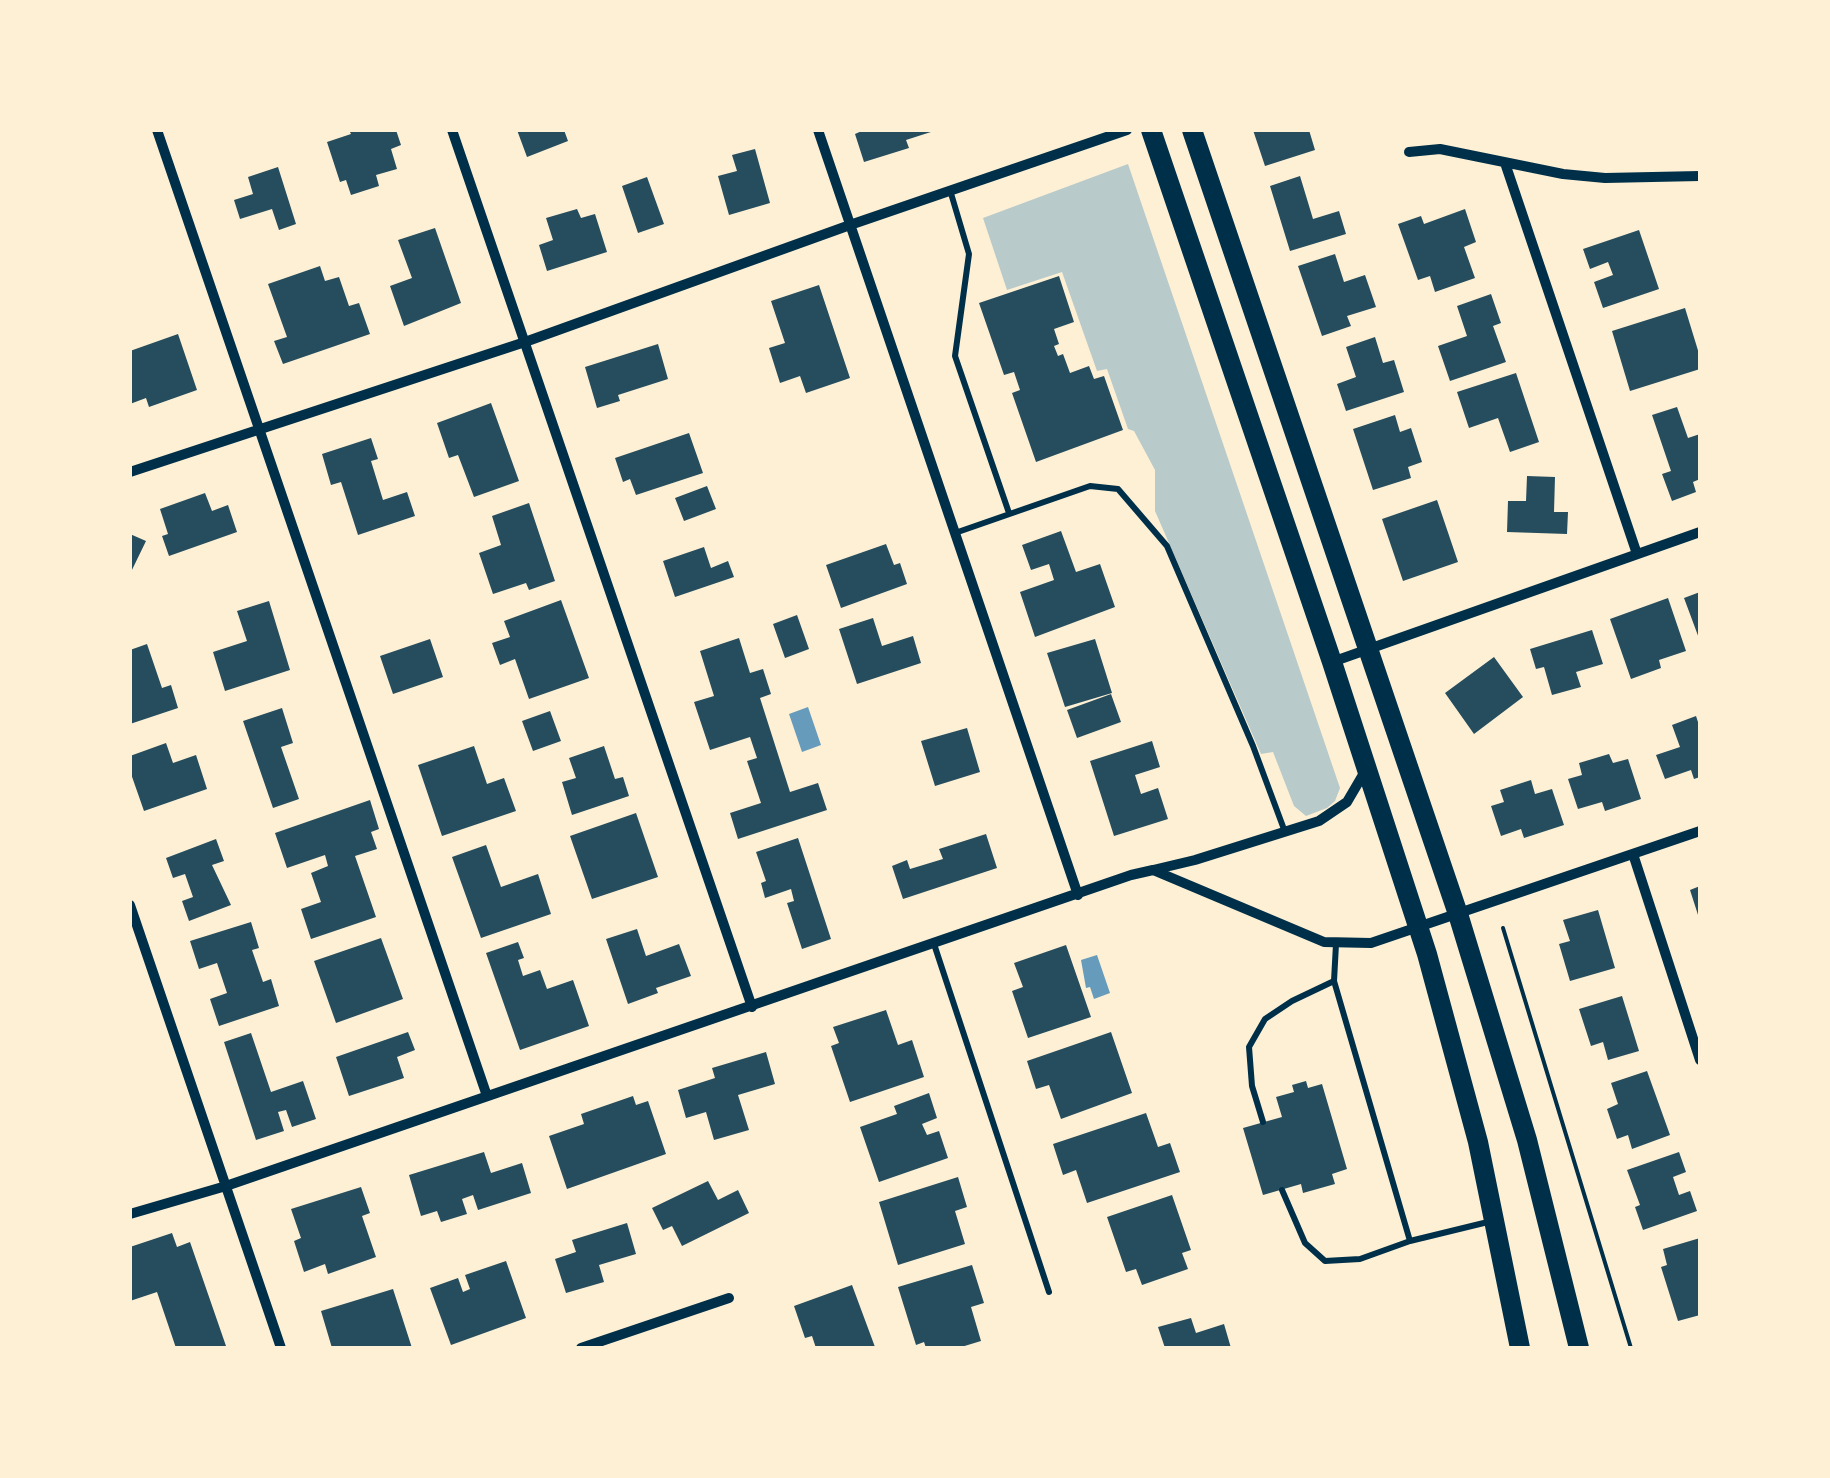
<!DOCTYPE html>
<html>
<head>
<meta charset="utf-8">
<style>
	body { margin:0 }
	#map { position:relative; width:1830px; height:1478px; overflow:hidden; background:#fdf0d5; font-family:Merriweather,serif }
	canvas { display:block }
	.frame { position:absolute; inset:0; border:132px solid #fdf0d5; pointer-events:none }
</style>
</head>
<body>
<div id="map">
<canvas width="1830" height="1478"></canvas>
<div class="frame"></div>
</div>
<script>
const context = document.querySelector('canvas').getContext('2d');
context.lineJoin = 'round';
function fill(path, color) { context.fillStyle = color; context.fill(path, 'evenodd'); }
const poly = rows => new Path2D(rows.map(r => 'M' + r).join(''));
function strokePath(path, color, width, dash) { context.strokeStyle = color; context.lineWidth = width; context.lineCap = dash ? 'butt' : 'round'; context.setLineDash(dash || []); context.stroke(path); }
fill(poly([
	[1128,164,1340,788,1335,801,1327,808,1306,816,1294,806,1273,752,1261,754,1155,511,1155,470,1134,431,1128,429,1107,369,1097,371,1062,272,1007,290,983,218]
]), '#b9caca');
fill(poly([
	[808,707,821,745,802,752,789,714],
	[1097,955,1110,993,1094,999,1090,987,1086,988,1081,960]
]), '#669bbc');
fill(poly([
	[349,130,396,130,401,145,391,149,397,169,376,175,379,186,351,195,346,180,340,182,327,142,351,134],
	[517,130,564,130,568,141,527,157],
	[864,130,934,130,934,131,906,140,909,148,864,162,855,134],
	[1253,130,1309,130,1315,150,1265,166],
	[755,149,770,203,729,215,718,176,737,171,732,155],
	[278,167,296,224,279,230,272,209,240,219,234,200,253,194,248,177],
	[1300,176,1313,219,1339,211,1346,234,1290,251,1270,186],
	[647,177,664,224,638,233,622,186],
	[577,209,581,218,595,214,607,252,547,271,539,245,553,240,546,218],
	[1465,209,1476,242,1464,247,1475,278,1435,292,1430,276,1418,280,1398,224,1421,216,1424,224],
	[435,228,461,303,404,326,390,286,412,278,398,240],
	[1639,230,1659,289,1603,308,1594,282,1613,275,1608,262,1590,269,1583,249],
	[1335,254,1344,282,1365,275,1376,307,1347,316,1351,326,1322,336,1298,266],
	[320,266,325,281,339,277,349,306,359,303,370,334,283,364,274,341,287,337,268,284],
	[1059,276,1074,322,1054,329,1059,344,1054,346,1058,356,1063,354,1070,373,1089,366,1094,379,1104,376,1123,430,1036,462,1012,393,1020,390,1014,372,1004,375,979,303],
	[819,285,850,378,806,393,800,376,780,383,769,348,785,343,771,301],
	[1491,294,1501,323,1493,326,1506,362,1450,381,1438,346,1467,336,1457,306],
	[1685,308,1700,357,1700,369,1630,391,1612,331],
	[178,334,197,390,149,407,146,398,130,404,130,351],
	[1375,337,1383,363,1394,360,1404,392,1346,411,1337,384,1356,377,1346,347],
	[658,344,668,379,618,395,620,401,597,408,585,367],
	[1516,373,1539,442,1510,452,1498,418,1469,428,1457,392],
	[491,403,519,481,474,497,458,455,449,458,437,423],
	[1677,407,1688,438,1700,434,1700,479,1693,482,1696,492,1672,501,1662,474,1671,471,1652,415],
	[1395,415,1400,432,1411,428,1422,462,1408,467,1411,478,1373,490,1353,429],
	[689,433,703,473,636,495,630,479,623,482,615,458],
	[371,438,378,459,371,461,383,500,407,492,415,516,358,535,341,482,331,485,322,454],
	[1527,476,1555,477,1554,512,1568,512,1567,534,1507,532,1508,501,1526,501],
	[707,486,716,509,684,521,675,498],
	[205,493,212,511,228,505,237,532,169,556,162,536,168,534,160,509],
	[1437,500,1458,562,1403,581,1382,519],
	[529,503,555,581,529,590,526,583,493,594,479,553,501,545,492,516],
	[1061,531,1076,572,1100,564,1115,607,1035,637,1020,592,1054,580,1049,564,1031,570,1022,545],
	[130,534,146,541,130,574],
	[886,544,894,565,900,563,907,584,841,608,826,565],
	[704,547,711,568,728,561,734,577,675,597,663,561],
	[1700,592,1700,641,1684,598],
	[1668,598,1686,651,1659,660,1661,668,1631,679,1610,619],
	[561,600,589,678,529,699,515,659,500,665,492,643,510,637,504,621],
	[269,601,290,670,225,691,213,652,247,641,237,611],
	[797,615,809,649,785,658,773,624],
	[873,618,882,646,913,636,921,663,857,684,839,629],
	[1592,630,1603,664,1576,672,1581,687,1552,695,1544,667,1536,669,1530,649],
	[739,638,750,673,763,669,771,694,760,698,790,792,818,783,827,810,738,839,730,813,761,803,747,761,757,758,750,737,710,750,694,702,714,696,700,651],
	[430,639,443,677,393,694,380,656],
	[1095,639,1112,693,1065,707,1047,653],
	[147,644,162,688,171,685,178,708,130,724,130,650],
	[1494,657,1523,697,1474,734,1445,693],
	[1111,694,1121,722,1077,738,1067,710],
	[282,708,293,743,281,747,299,799,273,808,243,721],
	[550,711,561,741,533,751,522,721],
	[1696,716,1700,728,1700,777,1694,779,1691,770,1665,779,1656,755,1680,747,1672,725],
	[967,728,980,772,935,786,921,741],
	[1152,741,1160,767,1135,775,1141,794,1158,788,1168,819,1114,836,1090,761],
	[166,743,173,763,196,755,207,789,144,811,130,771,130,756],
	[474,746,487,784,504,778,516,811,442,836,418,765],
	[604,746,615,779,623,777,629,796,572,815,562,782,576,778,569,758],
	[1609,754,1613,763,1628,759,1641,799,1605,811,1602,802,1578,809,1568,779,1582,775,1579,763],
	[1531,780,1535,794,1552,789,1564,825,1524,838,1521,829,1501,836,1491,806,1504,802,1500,790],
	[370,800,379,829,371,832,377,849,355,856,376,917,311,939,301,909,321,902,311,873,328,866,325,855,287,868,275,833],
	[636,813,658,877,592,899,570,836],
	[986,834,997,868,903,899,892,866,907,860,910,869,943,859,939,849],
	[798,838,831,939,802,949,787,903,794,901,791,889,765,898,761,883,766,881,756,852],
	[216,839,224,861,212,865,231,905,189,921,182,901,193,897,185,874,173,878,166,858],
	[486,845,501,887,538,874,551,914,481,938,452,857],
	[1700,886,1700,918,1699,918,1690,890],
	[1598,910,1615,968,1570,981,1559,944,1570,941,1563,920],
	[251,922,259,948,252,950,263,982,271,979,279,1006,219,1026,210,999,227,993,217,963,199,969,190,941],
	[637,929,646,956,679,944,691,976,656,988,658,993,628,1004,606,939],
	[381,938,403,999,336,1023,314,961],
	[518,942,524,958,518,960,523,976,540,970,547,989,573,980,589,1026,520,1050,486,953],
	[1066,945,1091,1017,1028,1038,1012,991,1023,987,1014,963],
	[1622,996,1639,1051,1608,1060,1603,1042,1591,1046,1579,1009],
	[886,1010,898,1045,912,1040,924,1077,850,1102,831,1046,839,1043,833,1027],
	[408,1032,415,1050,397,1057,404,1078,349,1096,336,1057],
	[1111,1032,1132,1093,1061,1119,1049,1085,1036,1089,1027,1061],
	[251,1033,271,1092,303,1081,316,1119,292,1127,286,1110,278,1112,284,1131,256,1140,224,1042],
	[766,1052,775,1084,738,1095,749,1130,714,1140,706,1112,686,1118,678,1090,715,1078,712,1068],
	[1647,1071,1670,1135,1632,1149,1628,1135,1617,1139,1607,1109,1618,1104,1611,1083],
	[1306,1081,1308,1088,1322,1084,1347,1169,1332,1174,1335,1184,1303,1193,1301,1184,1263,1195,1243,1128,1282,1117,1276,1097,1294,1092,1292,1085],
	[929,1093,937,1118,922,1124,927,1135,939,1131,948,1158,879,1182,860,1127,897,1114,894,1106],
	[633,1096,636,1105,648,1101,666,1154,567,1189,549,1136,584,1124,581,1114],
	[1146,1113,1158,1147,1170,1143,1180,1172,1087,1203,1076,1170,1063,1175,1053,1144],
	[484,1152,491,1173,522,1163,531,1193,478,1210,473,1195,462,1199,467,1214,441,1222,437,1211,421,1216,409,1175],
	[1679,1152,1686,1172,1673,1177,1679,1195,1690,1191,1697,1211,1643,1230,1635,1207,1640,1205,1627,1170],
	[958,1177,967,1207,955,1211,965,1244,898,1265,879,1202],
	[708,1181,718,1200,738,1190,749,1213,682,1246,672,1226,663,1230,652,1208],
	[361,1187,370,1213,362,1216,376,1257,328,1274,325,1264,304,1272,294,1241,301,1238,291,1209],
	[1172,1195,1191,1250,1182,1253,1188,1269,1142,1285,1136,1269,1126,1272,1107,1217],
	[627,1223,636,1254,599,1265,604,1282,566,1293,555,1259,576,1252,572,1240],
	[172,1233,177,1247,190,1242,226,1346,176,1348,157,1292,130,1301,130,1247],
	[1700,1238,1700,1315,1678,1321,1661,1267,1667,1265,1663,1249],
	[506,1261,526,1318,451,1345,430,1288,458,1278,463,1292,470,1289,465,1275],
	[972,1265,984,1303,971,1307,981,1341,958,1348,926,1348,924,1342,916,1345,898,1287],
	[852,1285,875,1347,816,1348,812,1336,805,1338,794,1306],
	[393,1289,412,1348,332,1348,321,1311],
	[1191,1318,1196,1333,1224,1324,1231,1348,1165,1348,1158,1327]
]), '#264d5e');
strokePath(poly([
	[1503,928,1631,1348]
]), '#003049', 4);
strokePath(poly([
	[950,190,969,254,955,356,1009,513],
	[955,533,1090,486,1118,489,1167,546,1253,746,1285,832],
	[934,944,1049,1292],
	[1336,944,1334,981,1410,1241,1492,1221],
	[1263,1122,1252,1086,1249,1047,1265,1019,1292,1001,1334,981],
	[1282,1190,1305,1243,1325,1261,1360,1259,1410,1241]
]), '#003049', 6);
strokePath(poly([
	[157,130,487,1096],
	[452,130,752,1007],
	[818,130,1078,895],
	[1409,152,1440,149,1563,174,1605,178,1700,176],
	[1505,163,1637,554],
	[130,472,525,342,850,225,1127,130],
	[1332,662,1700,532],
	[1633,854,1700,1060],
	[1153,870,1195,860,1319,821,1347,802,1364,773],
	[130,905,281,1348],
	[130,1214,226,1186,1131,875,1153,870,1324,942,1371,943,1700,831],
	[581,1348,729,1298]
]), '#003049', 10);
strokePath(poly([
	[1151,130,1332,662,1427,954,1478,1142,1520,1348],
	[1192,130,1458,914,1527,1140,1579,1348]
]), '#003049', 20);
</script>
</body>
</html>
